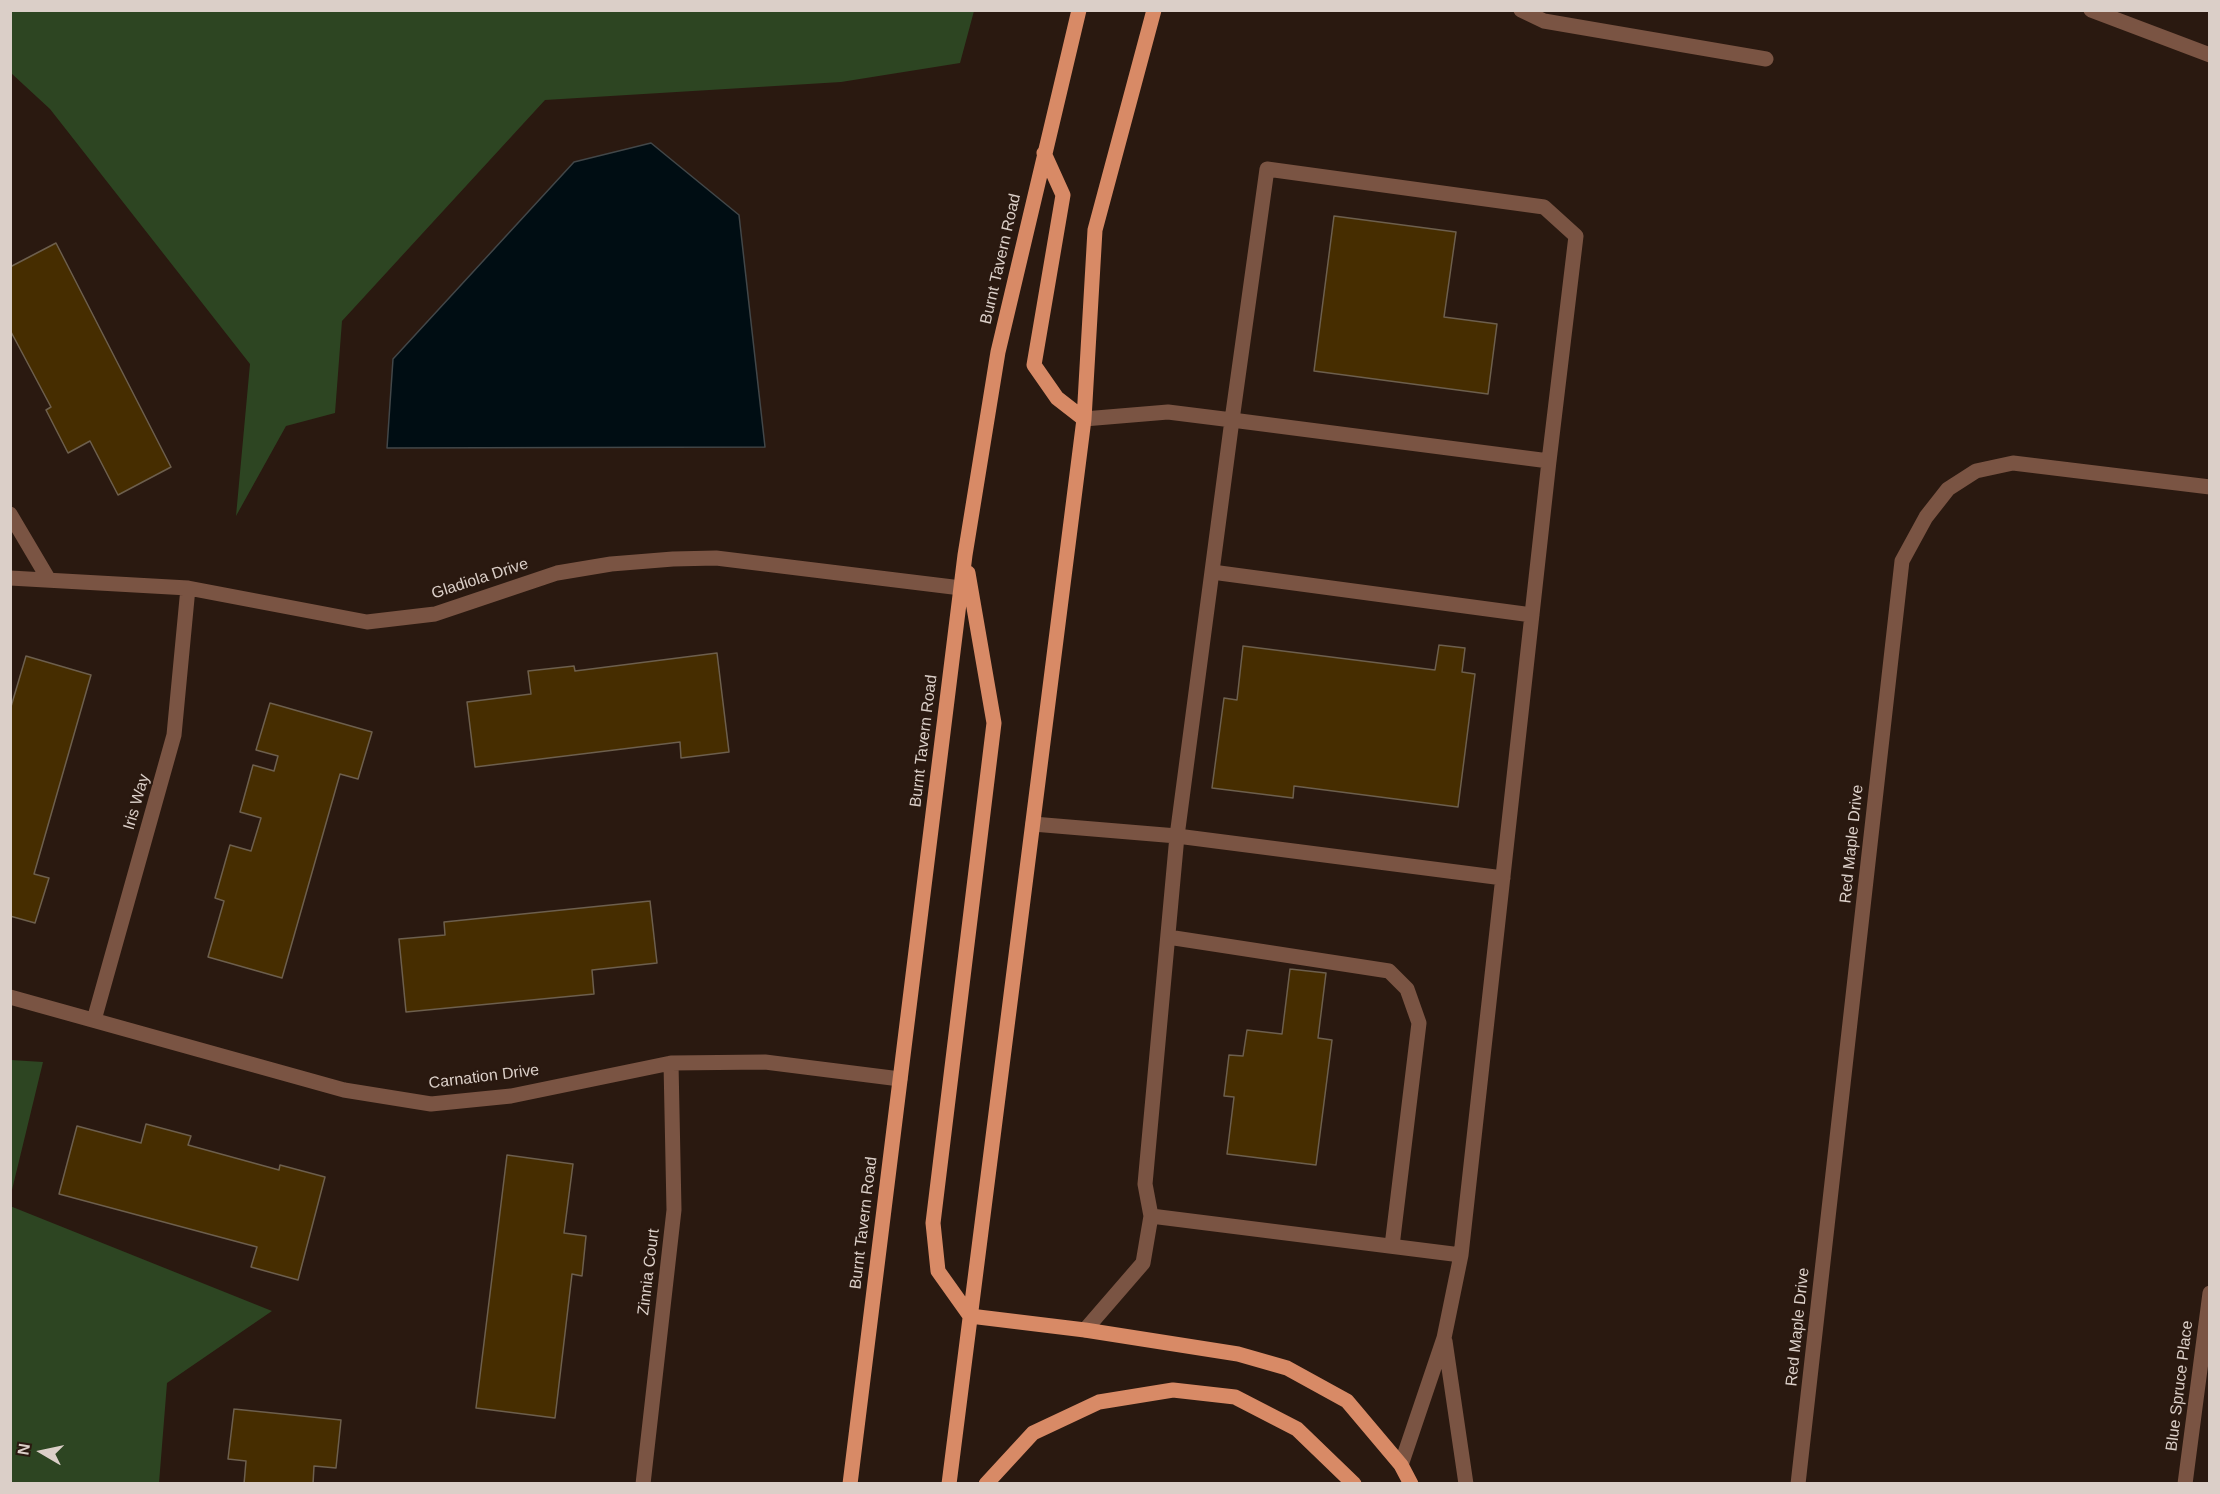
<!DOCTYPE html>
<html>
<head>
<meta charset="utf-8">
<style>
	body { margin:0 }
	#map { position:relative; width:2220px; height:1494px; overflow:hidden; background:#2a1910; font-family:Helvetica,sans-serif }
	canvas { display:block }
	.frame { position:absolute; inset:0; border:12px solid #dbcfc8; pointer-events:none }
	.north { position:absolute; left:12px; top:1422px; width:60px; height:60px; -webkit-text-stroke:4px #2a1910; paint-order:stroke; rotate:279deg; font-size:16px; font-weight:700; line-height:24px; text-align:center; color:#dbcfc8 }
	.north::after { content:''; display:block; margin:auto; width:21px; height:27px; background:#dbcfc8; clip-path:polygon(50% 0,100% 100%,50% 72%,0 100%) }
</style>
</head>
<body>
<div id="map">
<canvas width="2220" height="1494"></canvas>
<div class="frame"></div>
<div class="north">N</div>
</div>
<script>
const context = document.querySelector('canvas').getContext('2d');
context.lineJoin = 'round';
function fill(path, color) { context.fillStyle = color; context.fill(path, 'evenodd'); }
const poly = rows => new Path2D(rows.map(r => 'M' + r).join(''));
function strokePath(path, color, width, dash) { context.strokeStyle = color; context.lineWidth = width; context.lineCap = dash ? 'butt' : 'round'; context.setLineDash(dash || []); context.stroke(path); }
function label(font, color, halo, rows, align = 'center') {
  context.font = font + ' Helvetica,sans-serif'; context.lineWidth = 4.5; context.setLineDash([]); context.textBaseline = 'middle'; context.strokeStyle = halo; context.fillStyle = color; for (const [text, x, y, turn = 0] of rows) {
    context.save(); context.translate(x, y); context.rotate((+turn || 0) * Math.PI / 180); context.textAlign = isNaN(turn) ? turn : align; if (halo) context.strokeText(text, 0, 0); context.fillText(text, 0, 0); context.restore();
  }
}
fill(poly([
	[10,11,11,10,974,11,960,63,841,82,545,100,342,321,335,413,286,426,236,516,250,364,50,109,11,73],
	[11,1060,43,1062,11,1194,10,1060],
	[10,1206,272,1311,167,1383,159,1483,11,1483]
]), '#2d4522');
const water = poly([
	[651,143,739,215,765,447,387,448,393,359,574,162,651,143]
]);
fill(water, '#000d13');
strokePath(water, '#424749', 1.5);
const building = poly([
	[1334,216,1456,232,1444,317,1497,324,1488,394,1314,371,1334,216],
	[56,243,171,467,118,495,90,441,68,453,46,410,51,407,10,330,10,267,56,243],
	[1439,645,1465,648,1462,672,1475,674,1458,807,1294,786,1293,798,1212,788,1224,698,1237,700,1243,646,1435,670,1439,645],
	[717,653,729,752,681,758,680,742,475,767,467,702,531,694,528,671,574,666,575,671,717,653],
	[26,656,91,675,34,874,49,878,35,923,10,916,10,710,26,656],
	[270,703,372,732,358,779,340,774,282,978,208,957,224,901,215,898,230,845,251,851,261,818,240,812,253,765,274,771,278,756,256,750,270,703],
	[650,901,657,963,592,970,594,994,406,1012,399,939,445,935,444,922,650,901],
	[1290,969,1326,973,1318,1038,1332,1040,1316,1165,1227,1154,1234,1097,1224,1096,1229,1055,1243,1056,1247,1030,1282,1034,1290,969],
	[146,1124,191,1136,188,1145,279,1170,280,1165,325,1177,298,1280,251,1267,257,1247,59,1194,77,1126,141,1143,146,1124],
	[507,1155,573,1164,564,1233,586,1236,582,1276,572,1274,555,1418,476,1408,507,1155],
	[234,1409,341,1420,336,1468,314,1466,313,1484,244,1484,246,1461,228,1459,234,1409]
]);
fill(building, '#462d00');
strokePath(building, '#6d5f4d', 1.5);
strokePath(poly([
	[1521,10,1544,21,1766,59],
	[2091,10,2210,55],
	[10,514,49,580],
	[1212,572,1532,615],
	[10,578,188,588,367,622,435,614,557,573,611,564,673,559,716,558,961,588],
	[1033,824,1177,836,1232,420,1267,169,1544,207,1576,236,1549,461,1232,420,1168,412,1084,419],
	[1168,937,1389,971,1407,989,1419,1023,1392,1246],
	[10,997,344,1090,431,1104,511,1096,671,1063,765,1062,900,1079],
	[94,1020,174,735,188,588],
	[1151,1216,1461,1255],
	[1085,1330,1143,1263,1151,1216,1145,1184,1177,836,1503,878],
	[1445,1341,1466,1484],
	[1401,1465,1444,1338,1461,1255,1549,461],
	[643,1484,674,1210,671,1063],
	[1798,1484,1902,561,1926,517,1948,489,1976,471,2013,463,2210,487],
	[2185,1484,2210,1293]
]), '#7a5443', 15);
strokePath(poly([
	[1044,153,1063,195,1034,365,1057,398,1084,419],
	[968,573,994,723,933,1223,938,1271,970,1316,1085,1330,1238,1354,1287,1368,1347,1401,1401,1465,1411,1484],
	[850,1484,965,555,998,352,1079,10],
	[949,1484,1084,419,1095,230,1154,10],
	[986,1484,1033,1433,1099,1402,1173,1390,1235,1397,1297,1429,1354,1484]
]), '#d88a66', 15);
label('16px', '#dbcfc8', '#2a1910', [
	["Burnt Tavern Road",1001,259,-77],
	["Gladiola Drive",480,579,-18],
	["Burnt Tavern Road",924,741,-83],
	["Iris Way",137,802,-74],
	["Red Maple Drive",1852,844,-84],
	["Carnation Drive",484,1077,-7],
	["Burnt Tavern Road",864,1223,-83],
	["Zinnia Court",649,1272,-83],
	["Red Maple Drive",1798,1327,-84],
	["Blue Spruce Place",2180,1386,-83]
]);
</script>
</body>
</html>
